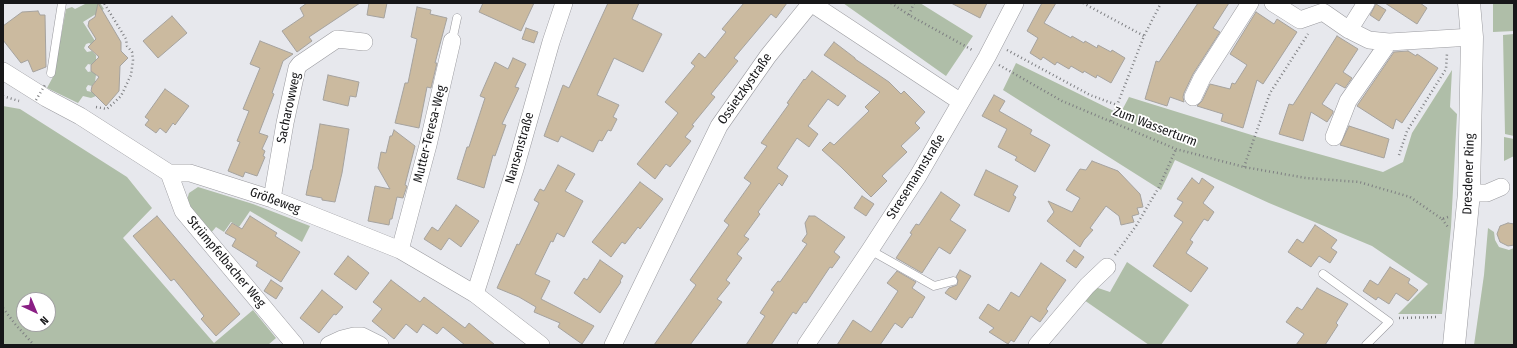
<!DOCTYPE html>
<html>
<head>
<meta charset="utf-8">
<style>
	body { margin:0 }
	#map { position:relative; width:1517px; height:348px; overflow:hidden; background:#e7e8ed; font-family:"Fira Sans Condensed",sans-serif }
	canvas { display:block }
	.frame { position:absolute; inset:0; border:4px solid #171719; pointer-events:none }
	.north { position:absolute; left:16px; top:292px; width:40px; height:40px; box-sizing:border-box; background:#fff; border:1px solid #a2a2a3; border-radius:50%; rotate:136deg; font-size:11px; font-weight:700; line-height:16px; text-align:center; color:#171719 }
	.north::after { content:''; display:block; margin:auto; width:14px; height:18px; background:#8a1f84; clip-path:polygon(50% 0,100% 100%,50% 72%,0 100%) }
</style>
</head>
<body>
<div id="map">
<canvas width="1517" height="348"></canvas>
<div class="frame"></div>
<div class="north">N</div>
</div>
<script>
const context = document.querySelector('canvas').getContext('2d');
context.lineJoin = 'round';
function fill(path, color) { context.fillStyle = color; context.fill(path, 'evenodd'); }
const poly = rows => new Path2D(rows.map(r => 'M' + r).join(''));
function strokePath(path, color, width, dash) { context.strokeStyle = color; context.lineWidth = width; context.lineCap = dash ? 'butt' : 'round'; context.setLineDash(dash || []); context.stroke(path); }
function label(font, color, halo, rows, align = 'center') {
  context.font = font + ' "Fira Sans Condensed",sans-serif'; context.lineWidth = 3.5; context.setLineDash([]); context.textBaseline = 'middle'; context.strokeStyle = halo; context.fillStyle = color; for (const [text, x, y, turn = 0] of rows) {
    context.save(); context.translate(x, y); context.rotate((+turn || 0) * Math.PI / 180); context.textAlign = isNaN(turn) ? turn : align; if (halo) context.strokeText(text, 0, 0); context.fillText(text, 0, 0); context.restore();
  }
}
fill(poly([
	[87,3,100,3,104,9,83,22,95,41,91,44,89,43,86,44,84,48,87,52,92,51,96,55,96,61,92,65,88,64,85,68,88,72,92,71,96,75,95,82,92,86,88,85,86,88,87,91,92,92,96,96,91,98,83,96,78,103,47,88,54,75,66,9,72,7,75,9],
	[843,3,920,3,973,36,946,76],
	[1493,3,1514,3,1514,31,1493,32],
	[1514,34,1514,136,1505,134,1503,35],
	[1016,63,1120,114,1129,97,1258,137,1383,172,1403,162,1412,133,1452,70,1450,107,1457,114,1451,227,1442,314,1398,314,1428,284,1372,246,1269,203,1175,160,1161,190,1003,90],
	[3,106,20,109,127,177,152,208,123,238,214,343,253,310,276,338,268,345,3,345],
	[24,300,48,300,48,324,24,324],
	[1504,137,1514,139,1514,156,1504,161],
	[198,187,253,204,310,226,302,242,250,211,239,227,231,222,224,232,216,227,210,234,191,214,187,200,189,193],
	[1488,228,1494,232,1495,240,1499,247,1509,250,1514,248,1514,345,1474,345,1484,275],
	[1127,262,1189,305,1161,345,1149,345,1084,300,1095,287,1110,292]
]), '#afbea8');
const building = poly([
	[98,3,121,42,121,51,128,58,120,66,119,91,106,106,91,91,92,86,99,77,91,71,91,65,99,57,88,47,96,39,88,26,89,21,95,17,98,3],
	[307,3,360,3,309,37,312,41,297,52,282,31,304,16,300,8,307,3],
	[369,3,387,3,384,18,367,15,369,3],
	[483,3,534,3,521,31,479,12,483,3],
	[608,3,639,3,632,19,662,34,643,72,614,58,597,95,619,105,613,117,617,119,611,131,608,130,602,141,599,140,593,152,561,136,558,142,544,136,563,85,569,88,608,3],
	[744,3,787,3,776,18,771,14,734,58,738,61,711,94,715,97,692,125,694,126,685,137,691,141,670,167,666,164,655,179,637,164,678,113,665,102,695,66,691,63,699,53,705,58,726,32,722,29,744,3],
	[951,3,987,3,980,18,951,3],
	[1042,3,1056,3,1044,23,1071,38,1072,36,1084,43,1085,41,1097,48,1098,45,1111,52,1112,50,1125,58,1111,83,1097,75,1096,78,1084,71,1083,73,1071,66,1069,69,1057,62,1055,65,1043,57,1041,60,1030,53,1038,38,1027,31,1042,3],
	[1198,3,1229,3,1213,28,1220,32,1193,74,1184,93,1183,97,1184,102,1170,97,1167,106,1145,99,1156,61,1159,62,1198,3],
	[1385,3,1420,3,1427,8,1417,24,1385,3],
	[1376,4,1386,10,1379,21,1370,15,1376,4],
	[417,7,431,10,430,14,447,18,435,63,437,63,431,88,427,87,419,128,395,123,405,83,408,83,417,39,411,37,417,7],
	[38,11,40,15,45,15,46,67,33,72,28,60,21,63,3,40,3,26,22,12,38,11],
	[1256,12,1274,24,1277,19,1297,32,1263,84,1257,80,1243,128,1221,121,1223,114,1197,106,1202,101,1210,84,1230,89,1232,83,1235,84,1247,65,1230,54,1256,12],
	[172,16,187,33,158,58,143,41,172,16],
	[526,28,538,32,534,43,522,39,526,28],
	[1337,36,1358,49,1343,72,1352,78,1345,88,1336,83,1322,104,1333,111,1333,113,1327,122,1311,112,1303,141,1279,134,1289,104,1293,105,1337,36],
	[260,41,293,54,283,61,272,93,274,94,259,133,268,136,262,149,265,151,263,156,265,157,257,176,245,172,243,177,228,171,240,142,237,141,249,111,243,109,260,68,250,64,260,41],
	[834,42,855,58,855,59,889,82,901,94,904,91,925,112,915,123,920,128,901,146,907,152,882,176,887,181,871,197,841,167,822,150,830,142,834,145,869,111,865,107,880,92,824,55,834,42],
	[1408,51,1416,56,1417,54,1438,68,1402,123,1396,119,1393,129,1357,106,1394,52,1408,51],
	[513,58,526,64,515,87,519,88,502,124,506,125,495,156,493,155,484,188,457,179,467,147,469,147,485,98,480,96,495,62,508,69,513,58],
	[812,71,846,96,838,106,828,99,808,126,818,134,809,147,797,138,777,168,788,176,782,186,779,183,758,212,760,214,744,236,749,239,737,254,742,258,726,280,730,283,717,299,722,302,690,345,654,345,696,285,690,280,729,225,724,221,751,183,744,178,767,146,761,143,789,104,787,103,804,79,805,80,812,71],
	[328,75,359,82,356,97,350,96,348,106,323,100,328,75],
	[165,89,189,106,175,125,173,123,166,133,160,128,156,133,145,125,149,120,145,117,165,89],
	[994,95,1005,101,999,111,1032,130,1030,134,1050,145,1035,172,1015,160,1017,157,998,147,1007,129,982,116,994,95],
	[320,124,349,129,342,173,335,202,322,200,322,198,306,195,311,170,312,170,320,124],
	[1349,126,1389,139,1384,158,1340,145,1349,126],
	[394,130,415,146,405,185,407,186,403,198,397,197,392,219,390,219,389,225,368,221,375,186,390,189,378,168,381,152,386,153,390,136,392,136,394,130],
	[1092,161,1118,171,1140,194,1143,207,1137,208,1139,214,1132,216,1134,222,1121,225,1119,216,1106,206,1090,228,1093,230,1084,240,1080,247,1047,221,1054,212,1048,201,1072,212,1080,198,1066,190,1080,169,1086,170,1092,161],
	[558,165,575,174,565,191,583,201,564,237,557,233,553,242,551,241,535,274,550,281,541,299,594,326,582,344,558,327,560,323,534,312,536,307,519,297,497,288,517,244,519,245,539,203,534,200,540,189,544,191,558,165],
	[986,170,1018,186,1013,195,1016,197,1009,212,974,195,986,170],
	[1192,178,1199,184,1202,178,1214,187,1203,203,1214,212,1208,221,1204,219,1190,240,1193,242,1186,253,1208,268,1191,292,1153,266,1183,222,1174,216,1183,202,1177,199,1192,178],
	[640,182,663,199,640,229,638,227,625,244,622,242,611,257,592,242,640,182],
	[941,192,960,205,950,220,966,230,950,254,939,247,922,273,896,258,912,234,910,233,916,224,919,225,941,192],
	[862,196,874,204,866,216,854,208,862,196],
	[456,205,479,221,461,247,449,238,441,250,424,239,432,227,438,231,456,205],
	[157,216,240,314,216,336,201,319,204,316,174,279,171,281,133,236,157,216],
	[250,216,277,233,275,236,300,252,281,282,256,266,258,262,232,246,236,239,225,233,232,223,242,229,250,216],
	[809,216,815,216,845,237,834,252,840,257,832,268,830,267,806,303,804,302,796,314,793,312,771,345,746,345,765,316,760,313,774,292,771,290,778,281,780,282,807,244,802,241,807,234,805,223,809,216],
	[1508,223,1514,224,1514,245,1508,246,1500,242,1497,234,1500,226,1508,223],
	[1315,225,1337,240,1331,248,1337,252,1330,263,1319,256,1311,267,1288,252,1297,239,1303,243,1315,225],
	[1074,250,1084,257,1076,268,1066,261,1074,250],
	[348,256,369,273,356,290,334,274,348,256],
	[600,260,623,276,620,281,621,282,600,313,574,293,584,278,587,280,600,260],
	[1041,263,1066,280,1046,309,1048,311,1040,322,1031,316,1014,342,1011,340,1008,344,989,332,994,328,979,318,988,304,999,311,1011,292,1019,297,1041,263],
	[1390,267,1410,279,1408,283,1418,290,1408,301,1396,293,1389,304,1378,297,1376,300,1363,291,1370,280,1378,285,1390,267],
	[960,270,971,276,956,300,945,293,949,288,957,285,958,280,956,277,960,270],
	[897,271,916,282,912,288,925,297,912,318,910,317,902,328,895,323,880,345,837,345,853,320,871,332,898,291,887,283,897,271],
	[271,280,283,288,276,299,264,291,271,280],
	[391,280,420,302,424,297,465,328,469,323,495,345,465,345,443,327,437,334,423,324,417,333,406,324,394,339,372,321,382,309,373,302,391,280],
	[1317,288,1348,304,1336,323,1338,325,1325,345,1296,345,1304,334,1286,322,1297,307,1302,310,1317,288],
	[322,290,343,307,336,315,334,314,319,333,300,318,322,290]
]);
fill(building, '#cbba9f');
strokePath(building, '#a5a29e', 1);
const lane = poly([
	[452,41,457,18],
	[51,73,62,3],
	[870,250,934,286,953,281],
	[1323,274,1389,322,1366,345]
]);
const street = poly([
	[1273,3,1300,20,1323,12,1349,30,1369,40,1389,42,1472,37],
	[1349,30,1366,3],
	[3,71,46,98,80,116,169,173,190,173,272,199,400,250,475,294,541,345],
	[1193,97,1202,78,1250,3],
	[1334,137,1348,101,1389,42],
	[169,173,183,211,295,345],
	[1469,193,1487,193,1501,187],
	[272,199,285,123,297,68,300,64,337,39,364,42],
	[400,250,428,145,452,41],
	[475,294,515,169,551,42,564,3],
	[329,345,342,339,354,336,362,336,380,345],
	[613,345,719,126,768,56,811,3,961,102],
	[806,345,870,250,918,176,987,57,1015,3],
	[1037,345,1087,286,1107,267]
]);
const secondary = poly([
	[1454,345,1469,193,1472,37,1469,3]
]);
strokePath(lane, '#9a9a9f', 9);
strokePath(street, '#9a9a9f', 18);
strokePath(secondary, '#9a9a9f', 23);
strokePath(poly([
	[891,3,909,15,974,51],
	[1083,3,1144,36],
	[909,15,914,3],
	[1007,50,1090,95,1117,105],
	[999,65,1062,101,1176,149,1244,167,1306,178,1359,182,1410,197,1442,219,1448,217],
	[3,96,19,101],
	[96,107,107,109,121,96,131,75,133,60,132,52,127,46,126,39,104,3],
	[1111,121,1144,36,1161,3],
	[1399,155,1407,131,1446,69,1447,53],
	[1244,167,1270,93,1308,34],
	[1442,219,1448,227],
	[1115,255,1136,226,1159,187,1176,149],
	[3,308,15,324,34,345],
	[1399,318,1439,317]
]), '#7d7e81', 2.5, [1, 3]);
strokePath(lane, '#fff', 8);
strokePath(street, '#fff', 17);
strokePath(secondary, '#fff', 22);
strokePath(poly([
	[36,100,45,85]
]), '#7d7e81', 2.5, [1, 3]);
label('13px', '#171719', '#fff', [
	["Ossietzkystraße",745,89,-55],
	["Sacharowweg",289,108,-78],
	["Zum Wasserturm",1155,127,21],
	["Mutter-Teresa-Weg",430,134,-76],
	["Nansenstraße",520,148,-74],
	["Dresdener Ring",1469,174,-88],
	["Stresemannstraße",916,177,-58],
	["Größeweg",275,201,20],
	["Strümpfelbacher Weg",226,262,50]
]);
</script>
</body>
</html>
